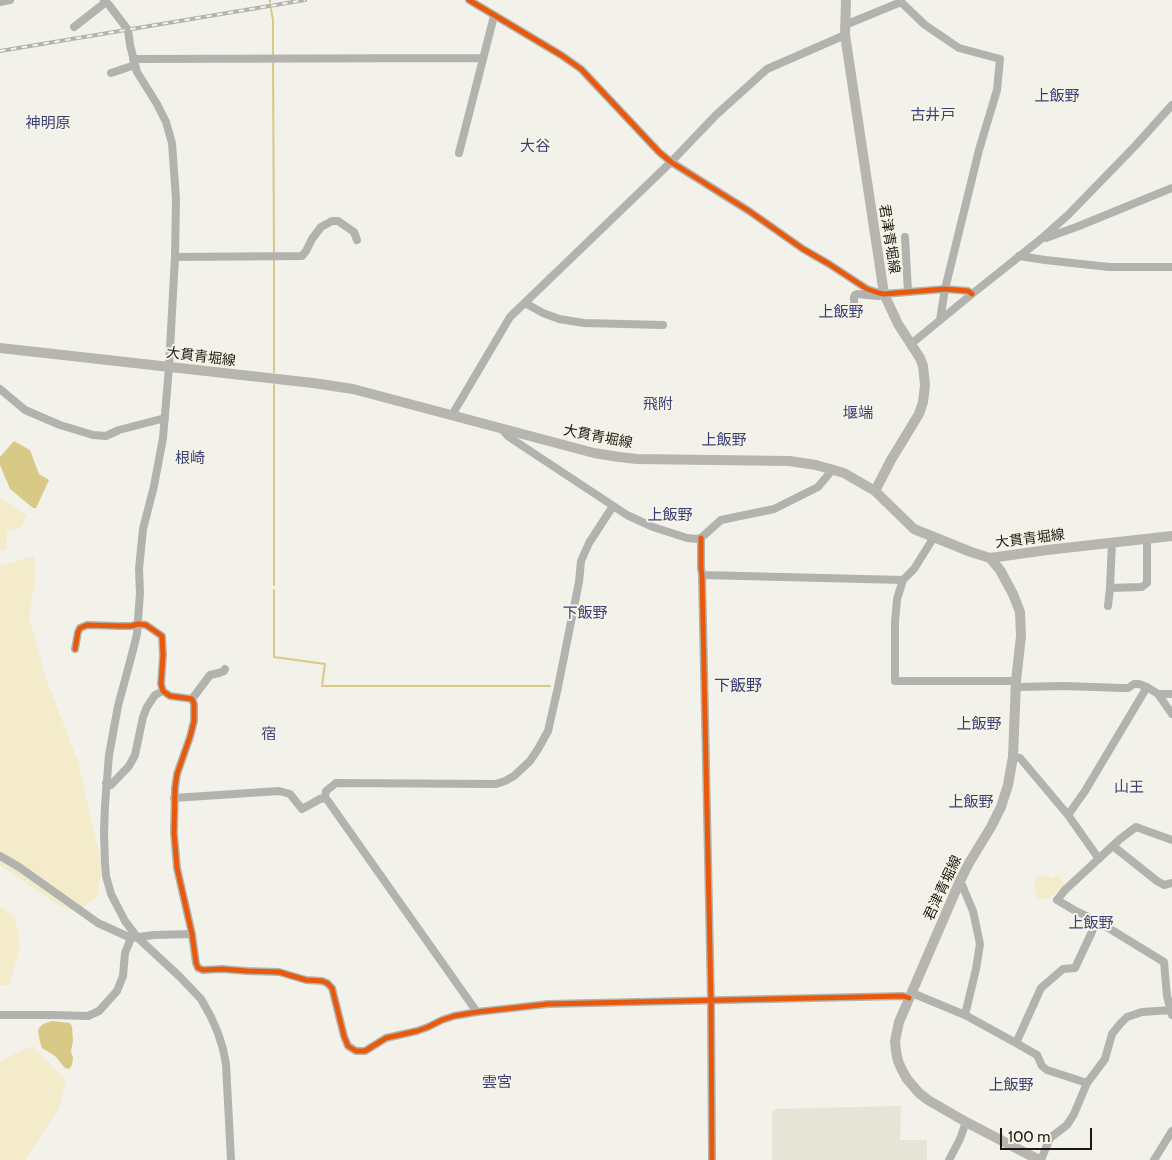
<!DOCTYPE html>
<html>
<head>
<meta charset="utf-8">
<style>
	body { margin:0 }
	#map { position:relative; width:1172px; height:1160px; overflow:hidden; background:#f2f1ea; font-family:Cabin,sans-serif }
	canvas { display:block }
	.scale { position:absolute; left:1000px; top:1128px; width:92px; height:22px; box-sizing:border-box; border:2px solid #1a1915; border-top:0; padding-left:6px; font-size:15px; line-height:18px; white-space:nowrap; color:#1a1915; -webkit-text-stroke:4px #f6f4e7; paint-order:stroke }
</style>
</head>
<body>
<div id="map">
<canvas width="1172" height="1160"></canvas>
<div class="scale">100 m</div>
</div>
<script>
const context = document.querySelector('canvas').getContext('2d');
context.lineJoin = 'round';
function fill(path, color) { context.fillStyle = color; context.fill(path, 'evenodd'); }
const poly = rows => new Path2D(rows.map(r => 'M' + r).join(''));
function strokePath(path, color, width, dash) { context.strokeStyle = color; context.lineWidth = width; context.lineCap = dash ? 'butt' : 'round'; context.setLineDash(dash || []); context.stroke(path); }
function label(font, color, halo, rows, align = 'center') {
  context.font = font + ' Cabin,"Noto Sans JP",sans-serif'; context.lineWidth = 4; context.setLineDash([]); context.textBaseline = 'middle'; context.strokeStyle = halo; context.fillStyle = color; for (const [text, x, y, turn = 0] of rows) {
    context.save(); context.translate(x, y); context.rotate((+turn || 0) * Math.PI / 180); context.textAlign = isNaN(turn) ? turn : align; if (halo) context.strokeText(text, 0, 0); context.fillText(text, 0, 0); context.restore();
  }
}
fill(poly([
	[901,1106,900,1140,927,1140,927,1160,772,1160,772,1112,777,1109]
]), '#e6e4d6');
fill(poly([
	[0,498,27,516,20,528,7,531,6,550,0,551],
	[34,556,35,579,29,618,44,673,78,762,102,867,97,896,77,912,58,905,0,865,0,566],
	[1040,875,1044,875,1052,879,1055,876,1058,875,1061,877,1064,885,1062,889,1047,898,1040,899,1037,897,1034,881,1036,877],
	[0,907,15,916,20,947,9,985,0,985],
	[32,1046,66,1080,59,1108,25,1160,0,1160,0,1061]
]), '#f3ebc9');
fill(poly([
	[14,441,30,450,39,474,49,480,36,508,33,508,10,489,0,465,0,457],
	[52,1021,70,1023,72,1027,73,1041,71,1051,73,1058,72,1065,69,1069,65,1068,55,1056,42,1048,40,1042,38,1031,39,1028,43,1024]
]), '#d8c986');
strokePath(poly([
	[270,0,270,2],
	[271,9,273,20,273,57],
	[273,63,274,252],
	[274,372,274,259],
	[274,385,274,585],
	[274,590,274,657,325,664,322,686,550,686]
]), '#d8c986', 2);
strokePath(poly([
	[104,0,109,5,128,30,130,45,137,72,157,104,166,122,172,143,176,199,175,257,169,367,163,438,154,486,143,529,139,569,140,593,137,634,132,654,118,706,109,755,105,805,104,833,105,863,106,876,111,894,125,921,137,937,179,976,201,999,211,1017,218,1033,223,1049,226,1064,231,1160],
	[469,0,561,55,581,69,659,152,671,162,749,211,803,249,829,264,867,289,879,293,884,294,945,289,968,291,972,294],
	[0,2,10,0],
	[845,25,901,2,925,25,959,48,1000,59,997,90,979,150,945,289,940,320],
	[74,27,106,2],
	[133,59,482,58],
	[111,73,135,65],
	[459,153,494,16],
	[905,237,908,292],
	[1046,238,1079,226,1172,188],
	[1019,256,1045,260,1109,267,1172,267],
	[175,257,302,256,306,251,312,239,321,227,332,221,338,221,354,232,357,240],
	[525,303,543,313,559,319,584,323,663,325],
	[854,314,854,297,855,295,857,294,878,296],
	[911,344,972,294,1041,239,1068,215,1136,145,1172,105],
	[0,389,25,410,60,425,93,435,106,436,119,430,165,418],
	[452,415,510,317,671,162,716,115,767,69,845,35],
	[501,428,509,437,627,515,653,527,687,538,697,539,701,538,721,520,774,509,818,487,833,469],
	[934,537,914,569,903,580,897,599,895,622,895,681,1016,681],
	[701,538,701,568,702,575,711,1001,712,1160],
	[1112,542,1110,588,1142,587,1147,583,1147,539],
	[702,575,903,580],
	[1108,606,1110,588],
	[75,649,78,632,80,628,87,625,120,626,131,626,138,624,146,625,162,636,163,655,161,684,163,691,170,696,192,699,194,704,194,721,190,737,177,774,175,788,174,833,177,868,192,934,196,963,198,968,203,970,222,969,247,971,279,972,306,980,322,981,327,983,332,988,344,1036,348,1046,356,1051,365,1051,386,1038,417,1031,428,1027,442,1020,454,1016,477,1012,548,1004,903,996,909,998],
	[1016,687,1064,686,1122,688,1128,688,1134,684,1139,684,1147,687,1158,694,1172,714],
	[1158,694,1172,694],
	[192,699,210,675,219,673,224,671,225,669],
	[1013,757,1020,758,1068,815,1099,859],
	[106,783,111,785,129,766,135,755,143,717,147,707,155,695,163,691],
	[174,798,279,791,290,794,302,809,320,799,325,798],
	[325,798,326,791,336,783,496,784,505,781,514,776,530,761,538,749,548,731,558,687,579,582,581,561,589,543,613,506],
	[325,798,328,801,477,1012],
	[1068,815,1085,791,1147,687],
	[1172,840,1136,827,1120,839,1065,890,1057,900,1074,910,1097,921,1164,962,1167,996,1172,1015],
	[1113,846,1157,881,1164,885,1172,883],
	[0,856,19,867,98,923,131,938,154,935,192,934],
	[959,883,962,885,973,911,980,944,976,969,965,1015],
	[912,993,965,1015,1016,1043,1037,1055,1042,1066,1047,1070,1087,1083],
	[0,1015,54,1015,88,1016,99,1011,117,991,123,976,125,953,131,938],
	[1016,1043,1041,988,1063,969,1075,968,1097,921],
	[949,1160,960,1139,966,1122],
	[1041,1160,1050,1138,1067,1125,1074,1114,1087,1083,1105,1059,1112,1034,1120,1024,1127,1017,1142,1012,1172,1010],
	[1154,1160,1172,1131]
]), '#b2b2ae', 8);
strokePath(poly([
	[846,0,845,35,884,294,898,324,920,358,923,366,925,385,923,402,919,414,891,460,875,491],
	[0,348,313,383,353,389,594,453,619,457,637,459,789,461,816,465,844,473,875,491,914,529,971,552,990,558,1047,550,1172,536],
	[990,558,1000,570,1013,594,1020,612,1021,636,1016,681,1013,757,1008,785,1001,807,991,827,969,863,959,883,899,1022,895,1041,896,1051,898,1061,902,1070,907,1079,919,1093,928,1100,966,1122,1039,1160]
]), '#b6b5b0', 10);
const rail = poly([
	[0,51,305,0]
]);
strokePath(rail, '#b2b2ae', 4);
strokePath(rail, '#f6f4e7', 2, [5.5]);
strokePath(poly([
	[469,0,561,55,581,69,659,152,671,162,749,211,803,249,829,264,867,289,879,293,884,294,945,289,968,291,972,294],
	[701,538,701,568,702,575,711,1001,712,1160],
	[75,649,78,632,80,628,87,625,120,626,131,626,138,624,146,625,162,636,163,655,161,684,163,691,170,696,192,699,194,704,194,721,190,737,177,774,175,788,174,833,177,868,192,934,196,963,198,968,203,970,222,969,247,971,279,972,306,980,322,981,327,983,332,988,344,1036,348,1046,356,1051,365,1051,386,1038,417,1031,428,1027,442,1020,454,1016,477,1012,548,1004,903,996,909,998]
]), '#e8590c', 5);
label('14px', '#1a1915', '#f6f4e7', [
	["君津青堀線",889,239,81],
	["大貫青堀線",201,357,7],
	["大貫青堀線",598,437,11],
	["大貫青堀線",1030,539,-7],
	["君津青堀線",943,888,-65]
]);
label('15px', '#3a3f7a', '#f6f4e7', [
	["上飯野",1057,97],
	["古井戸",933,116],
	["神明原",48,124],
	["大谷",535,147],
	["上飯野",841,313],
	["飛附",658,405],
	["堰端",858,414],
	["上飯野",724,441],
	["根崎",190,459],
	["上飯野",670,516],
	["下飯野",585,614],
	["上飯野",979,725],
	["宿",269,735],
	["山王",1129,788],
	["上飯野",971,803],
	["上飯野",1091,924],
	["雲宮",497,1083],
	["上飯野",1011,1086]
]);
label('16px', '#3a3f7a', '#f6f4e7', [
	["下飯野",738,686]
]);
</script>
</body>
</html>
